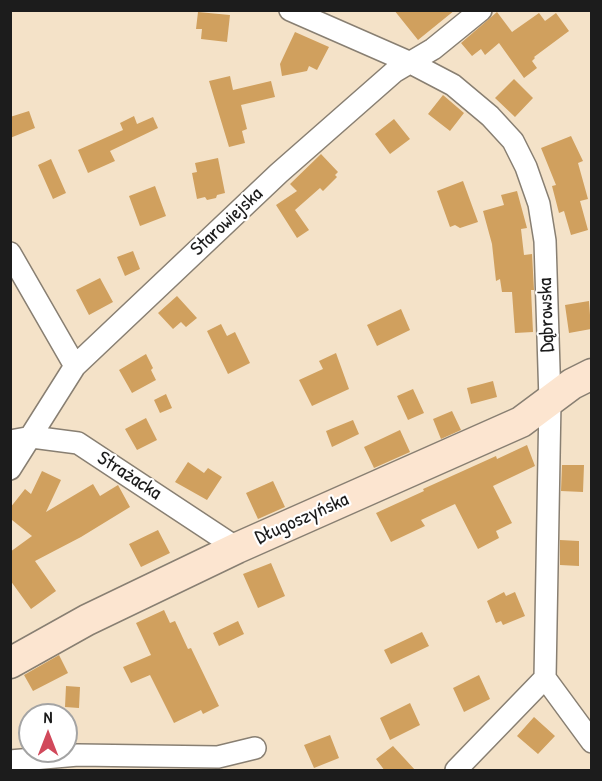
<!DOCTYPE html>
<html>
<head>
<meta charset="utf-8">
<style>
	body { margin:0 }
	#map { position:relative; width:602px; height:781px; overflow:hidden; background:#f4e2c8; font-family:"Patrick Hand",sans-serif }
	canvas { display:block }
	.frame { position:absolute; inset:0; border:12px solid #1c1c1c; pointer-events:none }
	.north { position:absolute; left:18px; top:703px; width:60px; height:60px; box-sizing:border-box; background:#fff; border:2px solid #a4a4a4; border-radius:50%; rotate:0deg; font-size:16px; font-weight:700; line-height:24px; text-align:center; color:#1c1c1c }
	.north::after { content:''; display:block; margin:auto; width:21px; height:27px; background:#d1495b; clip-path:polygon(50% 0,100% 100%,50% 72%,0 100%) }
</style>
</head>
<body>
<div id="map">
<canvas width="602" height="781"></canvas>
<div class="frame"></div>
<div class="north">N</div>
</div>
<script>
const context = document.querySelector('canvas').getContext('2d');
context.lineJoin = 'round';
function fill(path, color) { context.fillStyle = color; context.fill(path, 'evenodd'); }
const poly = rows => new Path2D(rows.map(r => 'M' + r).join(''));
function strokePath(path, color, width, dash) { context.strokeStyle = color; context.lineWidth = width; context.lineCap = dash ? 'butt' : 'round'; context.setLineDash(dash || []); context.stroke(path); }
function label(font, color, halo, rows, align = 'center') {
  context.font = font + ' "Patrick Hand",sans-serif'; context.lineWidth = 4.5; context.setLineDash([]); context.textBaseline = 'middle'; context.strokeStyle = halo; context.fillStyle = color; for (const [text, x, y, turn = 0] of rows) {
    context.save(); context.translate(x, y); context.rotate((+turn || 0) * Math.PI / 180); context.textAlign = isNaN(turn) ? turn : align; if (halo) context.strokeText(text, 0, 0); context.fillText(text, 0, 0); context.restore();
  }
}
fill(poly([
	[394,10,455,10,418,40],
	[198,12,230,15,227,42,201,39,202,29,196,29],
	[497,12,512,32,539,13,545,21,556,13,569,31,534,57,535,58,532,61,537,68,524,78,499,43,485,55,481,49,472,56,461,43],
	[295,32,329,47,317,70,309,66,307,71,282,76,280,64],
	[230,76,233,90,271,81,275,97,241,105,247,129,242,131,245,143,229,147,209,81],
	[514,79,533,98,515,117,495,98],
	[443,95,464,113,450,131,428,114],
	[29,111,35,128,10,138,10,117],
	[134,116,137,124,153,117,158,128,110,151,115,161,88,173,78,150,123,130,120,123],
	[394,119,410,139,390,154,375,134],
	[571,136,583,161,578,163,588,199,580,201,588,230,571,235,564,211,559,213,552,186,556,185,541,148],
	[321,154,338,172,335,175,337,177,323,191,320,188,295,210,309,230,297,238,276,205,297,191,290,184],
	[218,158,225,193,217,195,216,198,207,200,205,197,197,199,192,173,197,172,195,163],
	[51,159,66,193,53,199,38,165],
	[463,181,478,222,460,228,455,225,450,227,437,191],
	[155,186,166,216,140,226,129,196],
	[517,191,527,228,521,229,524,255,532,254,534,290,531,290,533,332,515,333,512,292,502,292,500,279,496,281,492,244,483,211,504,205,501,195],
	[133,251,140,269,125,276,117,257],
	[100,278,113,302,89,315,76,290],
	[177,296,197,318,186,327,181,322,173,329,158,313],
	[589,301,591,329,569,333,565,305],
	[401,309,410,330,377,346,367,325],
	[221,324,227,336,235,332,250,363,228,374,207,331],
	[336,353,349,389,312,406,299,380,323,369,319,361],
	[146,354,153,368,151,370,156,380,132,393,119,370],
	[493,381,497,397,471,404,467,388],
	[413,389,424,413,408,420,397,396],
	[166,394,172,408,160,413,154,400],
	[452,411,461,430,441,439,433,419],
	[146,418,157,440,137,450,125,429],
	[353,420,359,434,332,447,326,431],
	[400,430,410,452,374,468,364,447],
	[527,445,535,466,493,486,512,523,496,531,499,538,478,549,455,504,421,520,425,526,391,542,376,513,424,491,423,489,496,456,497,459],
	[188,462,204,473,208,468,222,477,207,500,175,482],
	[562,465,584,465,583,492,561,491],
	[42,471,61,480,46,512,93,484,100,496,118,485,130,507,81,537,35,561,56,591,31,609,10,580,10,552,32,536,12,520,10,508,25,489,31,494],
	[273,481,285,507,258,519,246,493],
	[158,530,170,553,141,567,129,544],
	[560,540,579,541,579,566,560,565],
	[271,563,285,596,258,608,243,574],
	[504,592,506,596,515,592,525,616,503,625,501,621,496,623,487,601],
	[164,610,170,623,175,621,188,649,191,648,219,706,203,714,201,710,174,723,150,675,131,683,123,667,151,655,136,623],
	[238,621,244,634,219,646,213,633],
	[422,632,429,646,391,664,384,650],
	[59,655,68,673,33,691,24,675],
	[479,675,490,699,464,712,453,688],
	[66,686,80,687,79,708,65,707],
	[410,703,420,725,390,740,380,718],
	[534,717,555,736,538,754,517,736],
	[330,735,339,758,314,768,304,745],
	[393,746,416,771,385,771,376,759]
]), '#d0a05e');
const street = poly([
	[290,10,411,63,453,85,490,116,513,141,526,167,539,204,545,241,550,401,545,678,592,742],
	[10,253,75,366],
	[10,441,32,437,78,443,237,548],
	[10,469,75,366,279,173,394,72,433,49,481,10],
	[10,761,78,755,218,757,255,748],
	[456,770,545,678]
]);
const secondary = poly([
	[10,663,87,620,237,548,521,422,572,384,592,374]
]);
strokePath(street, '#887f72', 24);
strokePath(secondary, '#887f72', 33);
strokePath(street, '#fff', 21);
strokePath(secondary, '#fce5d0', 30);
label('20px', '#1c1c1c', '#fff', [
	["Starowiejska",227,222,-43],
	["Dąbrowska",547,315,-92],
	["Strażacka",129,476,33],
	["Długoszyńska",302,519,-24]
]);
</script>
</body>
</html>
